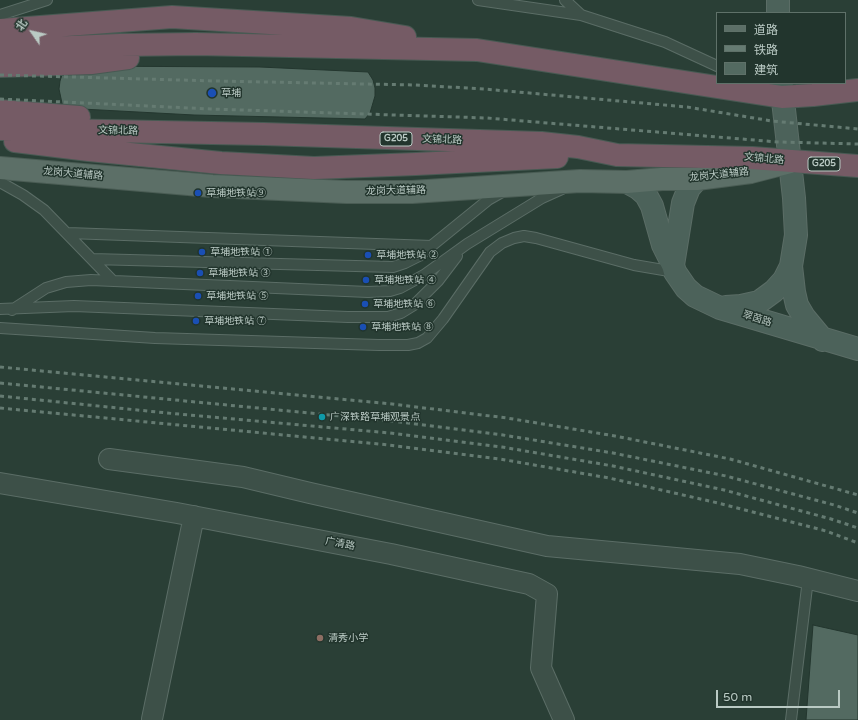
<!DOCTYPE html>
<html>
<head>
<meta charset="utf-8">
<style>
	body { margin:0 }
	#map { position:relative; width:858px; height:720px; overflow:hidden; background:#2a3f36; font-family:"Varela Round","Noto Sans SC",sans-serif }
	canvas { display:block }
	.legend { position:absolute; left:716px; top:12px; width:130px; height:72px; box-sizing:border-box; background:#22352d; border:1px solid #5f7169; margin:0; padding:5px 7px; list-style:none; font-size:12px; color:#bacac4 }
	.legend li { display:flex; align-items:center; gap:8px; height:20px }
	.legend b { width:20px; border:1px solid #5f7169 }
	.north { position:absolute; left:12px; top:12px; width:40px; height:40px; -webkit-text-stroke:3px #22352d; paint-order:stroke; rotate:304deg; font-size:11px; font-weight:700; line-height:16px; text-align:center; color:#bacac4 }
	.north::after { content:''; display:block; margin:auto; width:14px; height:18px; background:#bacac4; clip-path:polygon(50% 0,100% 100%,50% 72%,0 100%) }
	.scale { position:absolute; left:716px; top:690px; width:124px; height:18px; box-sizing:border-box; border:2px solid #bacac4; border-top:0; padding-left:5px; font-size:12px; line-height:14px; white-space:nowrap; color:#bacac4; -webkit-text-stroke:3px #22352d; paint-order:stroke }
</style>
</head>
<body>
<div id="map">
<canvas width="858" height="720"></canvas>
<ul class="legend">
<li><b style="height:5px;background:#5c6f67"></b>道路</li>
<li><b style="height:5px;background:#657b72"></b>铁路</li>
<li><b style="height:11px;background:#536a61"></b>建筑</li>
</ul>
<div class="north">北</div>
<div class="scale">50 m</div>
</div>
<script>
const context = document.querySelector('canvas').getContext('2d');
context.lineJoin = 'round';
function fill(path, color) { context.fillStyle = color; context.fill(path, 'evenodd'); }
const poly = rows => new Path2D(rows.map(r => 'M' + r).join(''));
function strokePath(path, color, width, dash) { context.strokeStyle = color; context.lineWidth = width; context.lineCap = dash ? 'butt' : 'round'; context.setLineDash(dash || []); context.stroke(path); }
function label(font, color, halo, rows, align = 'center') {
  context.font = font + ' "Varela Round","Noto Sans SC",sans-serif'; context.lineWidth = 3; context.setLineDash([]); context.textBaseline = 'middle'; context.strokeStyle = halo; context.fillStyle = color; for (const [text, x, y, turn = 0] of rows) {
    context.save(); context.translate(x, y); context.rotate((+turn || 0) * Math.PI / 180); context.textAlign = isNaN(turn) ? turn : align; if (halo) context.strokeText(text, 0, 0); context.fillText(text, 0, 0); context.restore();
  }
}
const building = poly([
	[65,66,260,67,368,72,373,80,375,88,375,96,370,113,365,119,194,115,63,108,59,89,60,81,65,66],
	[813,625,858,635,858,720,806,720,813,625]
]);
fill(building, '#536a61');
strokePath(building, '#24372f', 1);
const lane = poly([
	[478,0,581,15,665,42,717,66],
	[565,0,581,15],
	[0,15,47,0],
	[0,182,23,195,44,210,113,281],
	[68,233,432,246],
	[92,259,393,267,405,263,419,256,488,200,504,191],
	[0,309,74,306,348,317,388,317,401,313,414,305,438,281,457,256],
	[12,310,46,288,66,282,91,280,368,292,390,291,400,288,424,275,467,244,542,198,562,189],
	[0,328,155,338,379,345,408,345,418,343,427,338,443,319,490,252,502,243,514,238,524,236,536,238,634,265,675,272],
	[791,720,808,579]
]);
const street = poly([
	[109,459,243,477,310,493,547,546,740,564,798,576,858,591],
	[0,483,177,513,391,554,529,584,547,594,541,668,564,720],
	[152,719,194,516]
]);
const secondary = poly([
	[778,0,778,13],
	[627,182,638,188,646,195,652,206,663,245,673,265,675,272,686,288,695,296,720,308,858,349],
	[673,265,683,203,689,188,697,179],
	[791,266,794,292,797,305,804,317,823,340],
	[726,307,741,306,759,302,774,291,784,280,791,266,796,235,794,198,781,83]
]);
const primary = poly([
	[0,168,212,186,346,192,412,192,580,181,627,182,662,179,697,179,751,172,790,162]
]);
const highway = poly([
	[0,30,172,17,351,28,405,37],
	[0,50,120,45,196,44,477,50,782,97,813,95,858,90],
	[0,66,91,63,128,58],
	[0,111,79,117],
	[0,129,264,134,541,143,578,147,617,155,752,158,858,166],
	[15,141,89,150,221,163,314,168,416,164,557,157]
]);
strokePath(lane, '#5b6d66', 12);
strokePath(street, '#5b6d66', 22);
strokePath(secondary, '#5b6d66', 24);
strokePath(primary, '#4a5c54', 24);
strokePath(highway, '#485a53', 24);
strokePath(lane, '#3d5048', 10);
strokePath(street, '#3d5048', 20);
strokePath(secondary, '#4c625a', 22);
strokePath(primary, '#5c6f67', 22);
strokePath(highway, '#755b65', 22);
strokePath(poly([
	[0,75,216,81,415,85,484,89,687,107,772,121,858,129],
	[0,99,211,109,487,118,778,142,858,144],
	[0,367,392,404,507,418,615,436,730,459,837,489,858,495],
	[0,383,392,421,503,435,613,453,726,476,834,505,858,513],
	[0,396,167,413,390,433,502,447,613,466,724,490,831,519,858,528],
	[0,408,389,445,500,459,609,478,718,503,826,531,858,543]
]), '#657b72', 3, [4, 4]);
for (const [x, y, r, color] of [
	[212,93,5,"#1a4fb4"],
	[198,193,4,"#1a4fb4"],
	[202,252,4,"#1a4fb4"],
	[368,255,4,"#1a4fb4"],
	[200,273,4,"#1a4fb4"],
	[366,280,4,"#1a4fb4"],
	[198,296,4,"#1a4fb4"],
	[365,304,4,"#1a4fb4"],
	[196,321,4,"#1a4fb4"],
	[363,327,4,"#1a4fb4"],
	[322,417,4,"#0f9aa8"],
	[320,638,4,"#8d6e63"]
]) { const dot = new Path2D(); dot.arc(x, y, r, 0, 2 * Math.PI); context.fillStyle = color; context.fill(dot); strokePath(dot, '#22352d', 1.5); }
for (const [x, y, w] of [
	[396,139,32],
	[824,164,32]
]) { const box = new Path2D(); box.roundRect(x - w / 2, y - 7, w, 14, 3); context.fillStyle = '#22352d'; context.fill(box); strokePath(box, '#bacac4', 1); }
label('bold 9px', '#bacac4', null, [
	["G205",396,139],
	["G205",824,164]
]);
label('10px', '#bacac4', '#22352d', [
	["草埔",221,93],
	["草埔地铁站⑨",206,193],
	["草埔地铁站 ①",210,252],
	["草埔地铁站 ②",376,255],
	["草埔地铁站 ③",208,273],
	["草埔地铁站 ④",374,280],
	["草埔地铁站 ⑤",206,296],
	["草埔地铁站 ⑥",373,304],
	["草埔地铁站 ⑦",204,321],
	["草埔地铁站 ⑧",371,327],
	["广深铁路草埔观景点",330,417],
	["清秀小学",328,638]
], 'left');
label('10px', '#bacac4', '#22352d', [
	["文锦北路",118,131,1],
	["文锦北路",442,140,2],
	["文锦北路",764,159,5],
	["龙岗大道辅路",73,174,5],
	["龙岗大道辅路",719,175,-6],
	["龙岗大道辅路",396,191,-1],
	["翠茵路",757,319,17],
	["广清路",340,544,11]
]);
</script>
</body>
</html>
